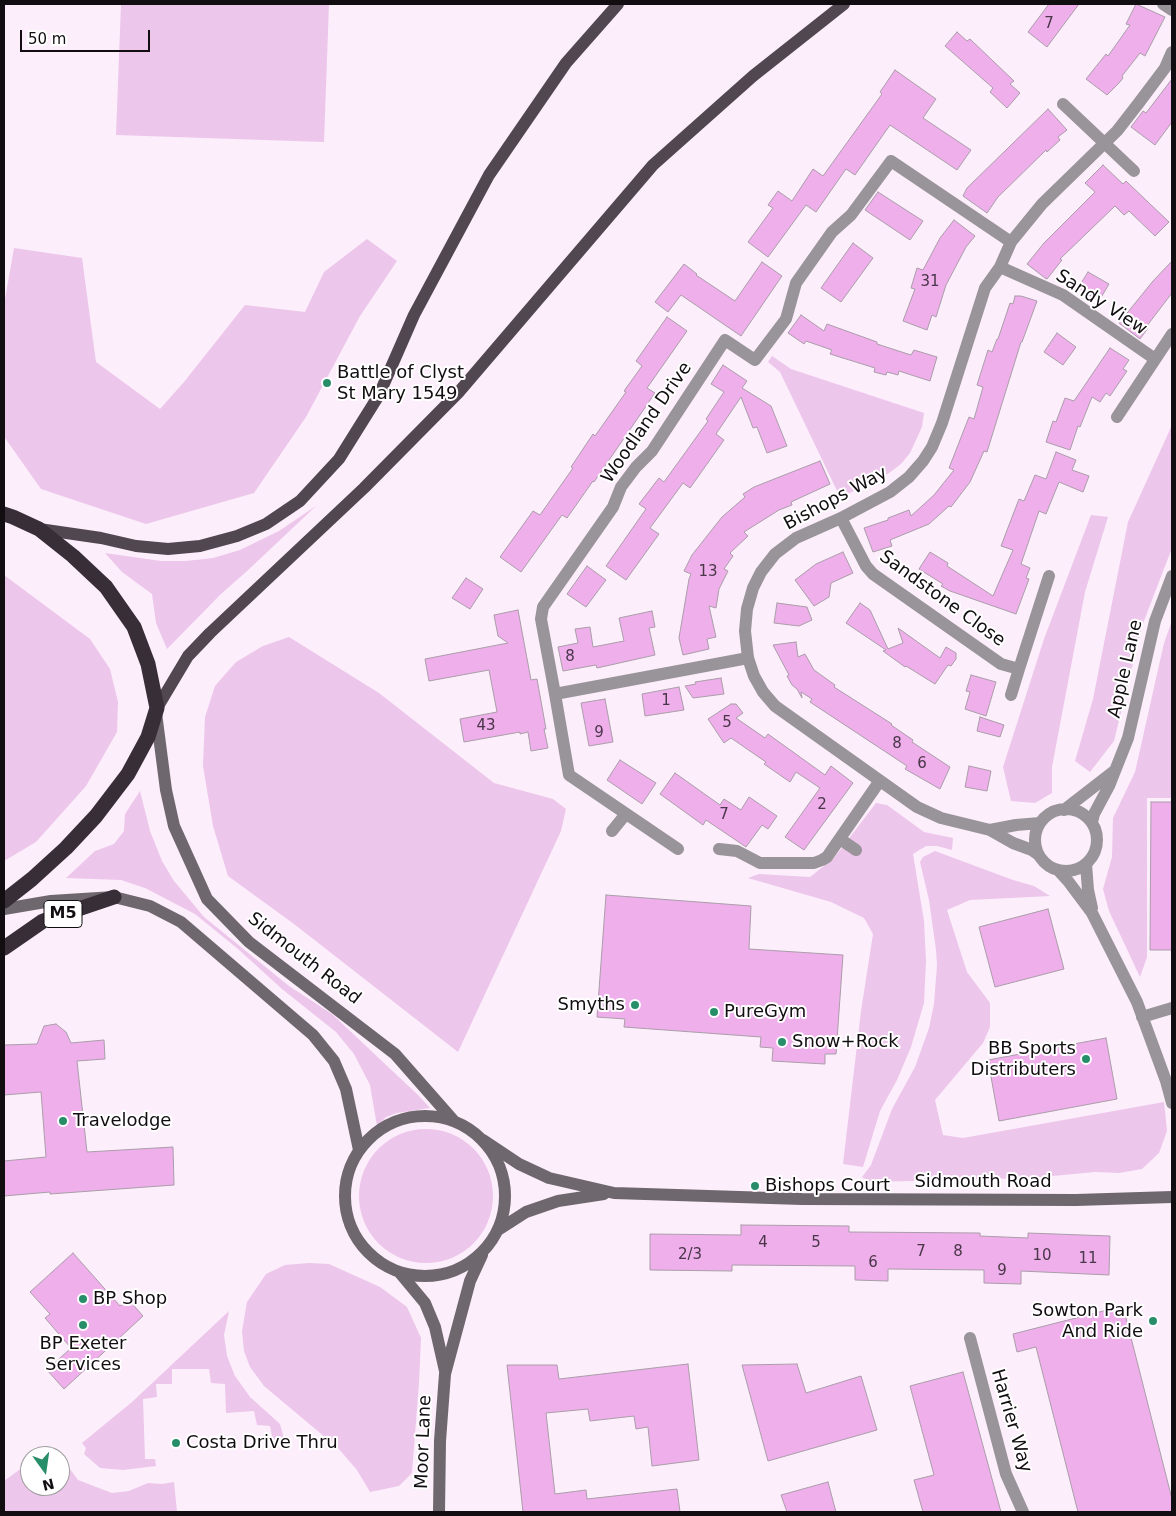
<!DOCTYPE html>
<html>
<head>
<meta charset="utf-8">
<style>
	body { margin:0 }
	#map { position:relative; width:1176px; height:1516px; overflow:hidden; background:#fceefb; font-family:"DejaVu Sans",sans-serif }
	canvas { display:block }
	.frame { position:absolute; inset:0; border:5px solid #120d11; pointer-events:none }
	.north { position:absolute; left:20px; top:1446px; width:50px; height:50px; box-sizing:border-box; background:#fff; border:1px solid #a09ea0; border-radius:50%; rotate:166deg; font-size:14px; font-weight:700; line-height:20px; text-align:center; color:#120d11 }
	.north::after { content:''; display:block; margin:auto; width:18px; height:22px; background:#288e6a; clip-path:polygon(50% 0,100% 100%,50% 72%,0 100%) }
	.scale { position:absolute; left:20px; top:30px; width:130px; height:22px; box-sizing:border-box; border:2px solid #120d11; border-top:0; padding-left:6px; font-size:15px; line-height:18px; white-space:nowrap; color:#120d11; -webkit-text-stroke:4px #fff; paint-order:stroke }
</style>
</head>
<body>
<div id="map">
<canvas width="1176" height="1516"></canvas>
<div class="frame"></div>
<div class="north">N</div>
<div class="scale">50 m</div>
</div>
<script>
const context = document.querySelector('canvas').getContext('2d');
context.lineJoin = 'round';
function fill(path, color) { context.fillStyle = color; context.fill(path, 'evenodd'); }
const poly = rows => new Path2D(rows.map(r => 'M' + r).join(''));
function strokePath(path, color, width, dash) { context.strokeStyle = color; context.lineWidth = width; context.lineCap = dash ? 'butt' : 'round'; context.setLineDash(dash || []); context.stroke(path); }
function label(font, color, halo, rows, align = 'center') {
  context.font = font + ' "DejaVu Sans",sans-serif'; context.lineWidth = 4; context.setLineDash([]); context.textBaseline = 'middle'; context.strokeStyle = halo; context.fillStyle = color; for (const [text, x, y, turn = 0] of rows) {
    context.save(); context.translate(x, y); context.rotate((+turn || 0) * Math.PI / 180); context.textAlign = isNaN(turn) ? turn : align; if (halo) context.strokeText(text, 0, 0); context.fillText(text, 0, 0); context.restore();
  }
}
fill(poly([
	[121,4,329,4,324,142,116,135],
	[367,239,397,261,360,316,306,417,254,493,146,524,41,489,5,438,4,305,14,248,82,258,96,362,160,409,184,382,245,305,305,312,324,272],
	[772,356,791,369,924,413,922,427,910,453,901,464,889,473,873,483,840,497,780,372,768,362],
	[1172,425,1172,548,1142,626,1114,741,1090,772,1075,761,1093,699,1128,522],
	[316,506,246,572,221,594,167,649,156,623,152,594,122,572,105,553,161,561,186,561,213,558,240,550,279,531],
	[1091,515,1108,517,1085,592,1052,767,1052,793,1035,803,1011,801,1003,767,1044,639],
	[4,575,90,639,110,669,118,702,117,732,86,786,36,842,4,861],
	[1172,621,1172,798,1147,798,1147,957,1140,977,1109,911,1103,889,1112,857,1113,818,1135,772,1164,643],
	[289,637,379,693,494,783,553,799,566,809,561,831,458,1052,294,924,228,876,213,826,203,766,205,717,215,686,236,662,263,646],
	[140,791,150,831,162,861,174,881,204,917,289,986,332,1014,418,1095,430,1108,397,1113,386,1117,377,1126,370,1085,354,1054,336,1032,282,989,238,949,195,914,145,888,121,880,66,878,95,851,114,844,124,831,125,814],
	[876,803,887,805,924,832,953,838,952,850,937,846,926,846,913,854,924,921,926,961,924,1003,911,1047,897,1080,880,1111,863,1167,843,1164,861,1011,873,934,864,918,831,902,748,878,759,874,810,877,834,858],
	[935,851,1013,880,1034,886,1050,896,970,900,947,910,967,972,990,1003,990,1027,983,1043,935,1100,943,1135,963,1138,1164,1102,1167,1131,1159,1153,1142,1169,1119,1173,1095,1172,1031,1178,870,1182,862,1177,871,1165,892,1109,915,1067,929,1028,934,1004,937,965,936,950,929,900,920,862,923,857],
	'359 1196a67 67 0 1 1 134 0a67 67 0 1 1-134 0Z',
	[309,1263,329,1264,380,1287,407,1307,421,1338,419,1383,412,1473,399,1486,370,1492,357,1470,338,1448,264,1386,250,1367,244,1351,242,1331,247,1302,266,1274,285,1265],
	[229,1311,224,1335,227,1356,235,1376,250,1397,280,1424,286,1446,273,1441,270,1426,257,1425,254,1411,226,1413,225,1384,211,1383,209,1369,172,1369,172,1384,156,1384,157,1397,143,1399,145,1459,155,1459,156,1466,123,1470,100,1468,84,1454,86,1448,82,1443,132,1402],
	[60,1458,64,1461,78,1480,112,1493,129,1491,148,1483,162,1484,174,1482,177,1512,4,1512,4,1481,30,1462,30,1486,60,1486]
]), '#edc6eb');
const building = poly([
	[1049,4,1079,4,1047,47,1028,32,1049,4],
	[1136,4,1165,17,1145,56,1140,53,1122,76,1123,78,1119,83,1107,95,1086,79,1106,54,1108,56,1130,25,1126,24,1136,4],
	[957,32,967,41,970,39,1014,81,1010,84,1020,93,1007,108,990,92,993,88,945,46,957,32],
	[895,70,936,99,923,118,971,150,957,170,890,125,855,175,846,169,816,212,806,205,768,257,748,242,773,208,768,205,778,191,792,201,813,169,823,176,882,94,880,92,895,70],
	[1172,79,1172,122,1155,145,1131,127,1143,111,1146,113,1172,79],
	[1048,109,1067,130,1058,137,1060,140,1047,152,1046,150,998,197,987,213,963,196,967,188,1048,109],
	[1103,165,1123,184,1126,181,1169,222,1155,236,1129,211,1124,215,1115,206,1060,259,1062,260,1047,279,1045,278,1027,264,1044,243,1095,192,1085,183,1103,165],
	[878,192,923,221,910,240,865,210,878,192],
	[954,220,975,236,966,247,946,285,936,317,932,315,927,330,903,321,915,289,911,288,917,268,923,270,940,238,954,220],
	[853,243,873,258,841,302,821,288,853,243],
	[1172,261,1172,293,1146,327,1148,328,1140,339,1119,323,1153,281,1172,261],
	[762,262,782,276,741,336,681,295,668,312,655,302,684,264,697,274,696,275,735,301,762,262],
	[1088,272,1109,284,1099,301,1078,288,1088,272],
	[1015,296,1021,296,1037,301,1022,342,1021,342,987,452,984,451,970,482,951,507,949,506,929,524,890,540,892,546,873,552,864,528,888,520,888,518,909,510,911,516,934,495,954,470,949,468,969,417,974,419,983,387,977,385,988,350,992,352,997,339,998,339,1010,303,1013,304,1015,296],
	[801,315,824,331,827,324,877,342,877,344,911,355,914,350,937,357,930,381,899,371,898,375,887,372,886,375,874,372,875,368,830,354,832,350,806,341,804,344,788,333,801,315],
	[667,317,687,331,647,388,655,393,594,482,593,481,567,518,562,515,521,572,500,557,533,511,540,515,573,468,571,467,593,434,595,436,626,392,624,391,642,366,636,361,667,317],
	[1057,333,1076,347,1063,365,1044,352,1057,333],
	[1110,348,1129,360,1123,369,1127,371,1110,396,1106,393,1100,402,1092,397,1080,427,1078,426,1070,450,1046,442,1053,421,1056,422,1065,398,1074,401,1110,348],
	[723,365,747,381,742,388,771,406,787,446,767,453,757,427,753,428,741,397,716,434,724,440,690,488,683,483,650,528,659,534,626,580,606,566,646,509,639,504,659,478,664,482,708,421,706,419,724,392,711,384,723,365],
	[1056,452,1076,460,1072,470,1089,476,1083,492,1059,482,1046,514,1039,511,1021,564,1030,568,1026,578,1029,579,1016,614,950,591,941,586,943,584,919,569,930,552,948,563,947,566,993,596,1013,550,1001,546,1019,499,1024,501,1035,475,1046,479,1056,452],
	[820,461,830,484,791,502,792,505,779,510,744,532,748,536,730,553,733,556,724,569,728,571,719,589,716,608,709,606,716,637,707,639,709,649,683,655,679,638,689,579,691,574,684,571,692,555,722,517,745,497,743,494,754,487,820,461],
	[843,552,853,573,831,583,829,597,814,606,795,580,816,564,843,552],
	[587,566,606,580,586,607,567,594,587,566],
	[466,578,483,589,470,609,452,598,466,578],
	[777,603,807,607,812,620,799,626,774,623,777,603],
	[860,603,870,610,888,649,903,643,898,628,940,658,946,647,956,653,956,659,951,666,948,665,935,684,906,666,905,667,883,651,886,650,846,623,860,603],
	[518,610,531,680,537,679,546,729,544,729,548,748,531,751,528,732,520,734,520,732,464,742,460,719,497,712,489,670,429,681,425,659,508,643,498,636,494,615,518,610],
	[652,611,655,627,649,628,655,655,597,668,596,665,563,671,558,647,578,643,575,629,590,627,593,647,624,641,619,618,652,611],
	[796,642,798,657,805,654,814,670,835,685,834,687,892,724,891,725,913,740,912,742,950,767,940,789,905,769,907,766,810,702,812,699,801,692,802,698,797,689,792,685,787,676,789,675,773,645,796,642],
	[971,675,996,682,986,716,965,709,970,692,966,691,971,675],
	[721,678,724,694,693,698,685,686,696,684,695,682,721,678],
	[679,687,684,710,645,716,642,694,679,687],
	[605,699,613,742,589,746,581,703,605,699],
	[731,704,736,704,743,713,736,718,765,738,768,734,825,775,831,766,853,783,804,850,785,837,820,788,796,772,790,782,764,764,766,762,731,738,724,743,708,719,731,704],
	[980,717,1004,725,1000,737,977,731,980,717],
	[620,760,656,783,642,804,607,780,620,760],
	[969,766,991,771,987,791,965,787,969,766],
	[675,773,720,805,724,799,741,810,749,797,777,816,768,829,762,825,746,847,706,820,703,825,660,794,675,773],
	[1151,802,1172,802,1172,950,1150,950,1151,802],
	[606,895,751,906,749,949,843,955,836,1054,825,1054,825,1064,772,1061,773,1048,760,1047,761,1037,624,1027,625,1019,597,1017,606,895],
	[1048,909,1064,969,995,987,979,927,1048,909],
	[56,1024,66,1032,71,1043,104,1040,105,1059,77,1061,87,1152,173,1147,174,1185,50,1194,50,1192,4,1196,4,1161,46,1157,41,1092,4,1095,4,1045,37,1044,44,1026,56,1024],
	[1106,1038,1117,1099,999,1121,988,1060,1106,1038],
	[741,1225,849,1226,849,1232,980,1233,980,1236,1028,1238,1028,1233,1110,1236,1109,1275,1021,1271,1021,1284,984,1283,984,1270,888,1269,888,1281,855,1280,855,1266,732,1265,732,1271,650,1270,650,1234,741,1235,741,1225],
	[73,1253,120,1306,128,1299,143,1316,64,1389,47,1370,71,1348,45,1318,50,1314,30,1292,73,1253],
	[1123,1306,1172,1499,1172,1512,1078,1512,1036,1347,1017,1352,1013,1334,1123,1306],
	[688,1364,699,1460,652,1466,648,1427,636,1429,634,1416,590,1421,588,1409,546,1413,555,1494,586,1490,587,1499,677,1489,680,1512,523,1512,507,1365,557,1365,559,1379,688,1364],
	[797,1364,806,1393,861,1376,877,1430,768,1461,742,1365,797,1364],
	[963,1372,1001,1512,923,1512,914,1480,934,1475,910,1386,963,1372],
	[828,1482,836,1512,787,1512,781,1495,828,1482]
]);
fill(building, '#eeafeb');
strokePath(building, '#aa9da9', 1);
strokePath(poly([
	[1163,4,1172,10],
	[1063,104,1134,171],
	[1000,267,1063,295,1155,359],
	[1117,417,1172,334],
	[841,518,866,566,873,574,1001,664,1019,669,1049,576],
	[555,694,541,619,543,607,613,507,621,487,636,467,652,451,725,340,755,360,786,319,796,283,832,232,851,215,891,161,1011,242],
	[1011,695,1019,669],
	'1035 840a31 31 0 1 1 62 0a31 31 0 1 1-62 0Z',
	[1064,810,1113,772],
	[1092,822,1094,814,1109,786,1128,738,1155,621,1172,576],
	[990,830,1016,825,1040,823],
	[612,831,625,815],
	[840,839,856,850],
	[678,849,569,775,555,694,748,658],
	[719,849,737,851,760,863,814,863,822,860,827,857,879,782],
	[1039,855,1032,850,1013,843,990,830,941,818,917,807,775,706,763,692,754,676,748,658,745,631,747,609,753,588,761,572,775,554,796,538,841,518,890,492,909,477,923,461,932,447,942,423,985,288,1000,267,1011,242,1042,204,1117,131,1138,104,1165,68,1172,52],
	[1086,864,1088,890,1092,908],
	[1058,870,1068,881,1092,913,1137,1002,1166,1081,1172,1103],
	[1142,1017,1172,1008],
	[970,1338,1006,1474,1023,1512]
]), '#999499', 12);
strokePath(poly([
	[156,713,166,790,174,826,207,899,249,942,395,1054,453,1120],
	[4,909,51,901,114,897,150,906,181,922,313,1035,334,1061,346,1089,359,1150],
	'345 1196a80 80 0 1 1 160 0a80 80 0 1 1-160 0Z',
	[483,1140,519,1164,549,1178,614,1193,802,1199,1076,1200,1172,1197],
	[498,1230,526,1212,558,1201,604,1194],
	[400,1273,425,1303,435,1327,445,1371],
	[439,1512,440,1441,445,1374,470,1281,482,1255]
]), '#6f676e', 12);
strokePath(poly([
	[39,529,101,538,136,546,168,549,200,546,237,536,266,524,300,501,339,459,379,395,414,315,489,175,566,63,618,4],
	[157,708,188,656,210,633,364,488,458,393,653,165,753,76,844,4]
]), '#514750', 12);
strokePath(poly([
	[4,514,13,517,39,529,73,556,106,587,134,627,148,664,157,708,148,737,128,774,96,816,66,848,32,879,4,901],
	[4,948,43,921,114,897]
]), '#382e38', 15);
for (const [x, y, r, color] of [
	[327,383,5,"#288e6a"],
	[635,1005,5,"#288e6a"],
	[714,1012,5,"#288e6a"],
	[782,1042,5,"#288e6a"],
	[1086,1059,5,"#288e6a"],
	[63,1121,5,"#288e6a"],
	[755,1186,5,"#288e6a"],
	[83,1299,5,"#288e6a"],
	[1153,1321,5,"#288e6a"],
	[83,1325,5,"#288e6a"],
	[176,1443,5,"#288e6a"]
]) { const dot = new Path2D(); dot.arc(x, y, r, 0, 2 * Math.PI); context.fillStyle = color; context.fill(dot); strokePath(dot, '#fff', 2); }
label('15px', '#493648', null, [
	["7",1049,24],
	["31",930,282],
	["13",708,572],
	["8",570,657],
	["1",666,701],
	["5",727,723],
	["43",486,726],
	["9",599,733],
	["8",897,744],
	["6",922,764],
	["2",822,805],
	["7",724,815],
	["4",763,1243],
	["5",816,1243],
	["7",921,1252],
	["8",958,1252],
	["2/3",690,1255],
	["10",1042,1256],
	["11",1088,1259],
	["6",873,1263],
	["9",1002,1271]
]);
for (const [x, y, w] of [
	[63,914,38]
]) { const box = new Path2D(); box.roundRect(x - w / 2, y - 13.5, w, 27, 4); context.fillStyle = '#fff'; context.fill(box); strokePath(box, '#120d11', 1); }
label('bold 16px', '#120d11', null, [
	["M5",63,914]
]);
label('18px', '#120d11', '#fff', [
	["Sandy View",1101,303,33],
	["Woodland Drive",647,423,-55],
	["Bishops Way",836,499,-28],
	["Sandstone Close",942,599,36],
	["Apple Lane",1126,669,-77],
	["Sidmouth Road",304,959,38],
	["Sidmouth Road",983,1182],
	["Harrier Way",1011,1421,74],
	["Moor Lane",424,1442,-88]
]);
label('18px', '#120d11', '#fff', [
	["Battle of Clyst",337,373],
	["St Mary 1549",337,394],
	["Smyths",625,1005,"right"],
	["PureGym",724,1012],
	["Snow+Rock",792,1042],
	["BB Sports",1076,1049,"right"],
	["Distributers",1076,1070,"right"],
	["Travelodge",73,1121],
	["Bishops Court",765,1186],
	["BP Shop",93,1299],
	["Sowton Park",1143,1311,"right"],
	["And Ride",1143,1332,"right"],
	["BP Exeter",83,1344,"center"],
	["Services",83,1365,"center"],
	["Costa Drive Thru",186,1443]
], 'left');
</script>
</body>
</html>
